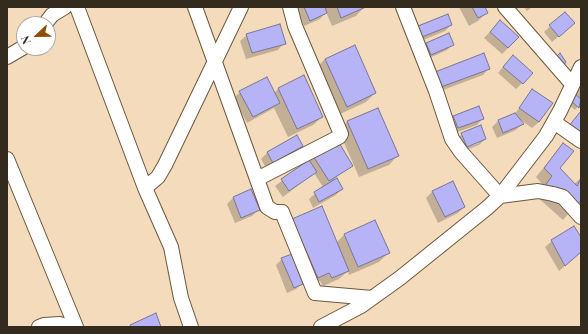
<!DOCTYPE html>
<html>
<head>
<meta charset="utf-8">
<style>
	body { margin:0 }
	#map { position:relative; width:588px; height:334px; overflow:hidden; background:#f3dbbc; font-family:"Playfair Display",serif }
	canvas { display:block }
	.frame { position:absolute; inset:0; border:8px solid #342b1f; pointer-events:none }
	.north { position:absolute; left:16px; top:16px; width:40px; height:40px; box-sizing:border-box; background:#fff; border:1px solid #aeaaa5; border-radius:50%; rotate:248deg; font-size:11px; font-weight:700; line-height:16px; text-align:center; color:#342b1f }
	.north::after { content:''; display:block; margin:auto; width:14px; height:18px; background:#894f05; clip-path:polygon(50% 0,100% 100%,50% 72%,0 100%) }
</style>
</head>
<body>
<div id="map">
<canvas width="588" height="334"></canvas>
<div class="frame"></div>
<div class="north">N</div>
</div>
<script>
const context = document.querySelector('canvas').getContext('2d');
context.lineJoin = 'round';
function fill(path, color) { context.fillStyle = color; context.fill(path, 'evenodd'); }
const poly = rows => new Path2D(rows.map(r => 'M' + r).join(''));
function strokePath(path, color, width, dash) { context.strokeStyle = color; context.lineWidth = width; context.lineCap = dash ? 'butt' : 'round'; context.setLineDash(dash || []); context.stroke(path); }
fill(poly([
	[295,7,364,7,356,16,332,26,326,12,320,19,304,26],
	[459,7,484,7,487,12,478,21,469,26],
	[524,7,532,7,527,11],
	[565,13,567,29,552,42,544,32],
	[500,21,508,48,502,54,484,38],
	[451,25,445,31,416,43,412,33],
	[247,35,284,43,278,50,246,59,240,41],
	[426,44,453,44,447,50,425,60,420,50],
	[325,59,375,93,366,102,338,115,316,68],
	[506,63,522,83,516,89,498,73],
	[489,68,483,75,435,93,430,79],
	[303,77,322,117,313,125,288,137,274,108,247,123,234,98,240,92,274,93,278,89],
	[580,85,581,103,575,110,568,104],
	[532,90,551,103,539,122,532,128,518,118,522,124,516,130,497,138,492,127,498,121,514,115],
	[454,117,483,118,477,125,452,134,448,123],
	[347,122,397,156,389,165,359,177,339,131],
	[462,134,485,139,479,145,461,152,456,140],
	[479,141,479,143,463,149,462,148],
	[297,136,302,145,296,152,266,168,261,159,267,153],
	[563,144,558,168,574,184,581,178,581,199,563,220,536,196,544,186,536,177],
	[314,157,352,165,335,178,342,189,336,195,313,208,309,199,323,187,314,173,283,197,275,186],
	[250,190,258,210,252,216,235,223,227,204,233,198],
	[432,192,464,207,458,213,438,223,426,198],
	[293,220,336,243,344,235,388,253,379,262,349,275,348,271,339,279,323,286,320,281,309,286],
	[581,239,581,252,559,271,545,247,552,241],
	[282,259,302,283,296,289,287,293,276,265]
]), '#0003');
const building = poly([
	[304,7,325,7,327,13,310,21,304,7],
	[337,7,366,7,341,18,337,7],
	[472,7,485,7,488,13,478,18,472,7],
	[565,12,575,23,559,37,549,25,565,12],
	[448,14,452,25,422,37,418,26,448,14],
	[500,20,519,37,508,48,490,32,500,20],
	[280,24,286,44,252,53,246,34,280,24],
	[449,33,454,45,431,55,426,43,449,33],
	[355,45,376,93,347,107,325,59,355,45],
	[484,53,490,69,441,87,435,72,484,53],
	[560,53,566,62,562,68,555,58,560,53],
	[513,55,533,73,523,84,503,67,513,55],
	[304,75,323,117,297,129,278,88,304,75],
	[267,77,280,103,253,117,239,91,267,77],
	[532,89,553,103,539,122,519,108,532,89],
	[575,94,581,99,579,108,570,100,575,94],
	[479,106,484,119,458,128,453,116,479,106],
	[378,108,399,156,368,169,347,121,378,108],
	[581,111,581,130,577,135,568,127,581,111],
	[515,113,524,124,503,133,498,120,515,113],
	[481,125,486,139,467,147,461,133,481,125],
	[297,135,303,146,273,163,267,152,297,135],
	[338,141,353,166,329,181,313,156,338,141],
	[563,143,574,151,560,168,577,186,581,178,581,200,572,212,544,187,552,176,544,168,563,143],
	[309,160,317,172,289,191,281,179,309,160],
	[337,178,343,189,319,202,314,192,337,178],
	[453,181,465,207,445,217,432,191,453,181],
	[251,189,260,210,241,218,233,197,251,189],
	[322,206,349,271,332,278,329,273,318,278,292,219,322,206],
	[375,220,390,253,358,267,344,234,375,220],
	[574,226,581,237,581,252,565,266,551,240,574,226],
	[292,254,303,284,294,288,281,258,292,254],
	[156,313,161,327,131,327,130,325,156,313]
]);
fill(building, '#b6b3f7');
strokePath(building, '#777696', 1);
const street = poly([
	[77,7,145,188,171,247,181,298,191,327],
	[195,7,267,207,275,212,282,212,315,293,372,298],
	[403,7,436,91,452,139,461,152,500,196,538,191,553,194,563,197,581,217],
	[505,7,572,84],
	[45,24,52,15,65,7],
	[7,57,24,47],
	[554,122,581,141],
	[7,159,76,327],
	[257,179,339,137,341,134,295,26,290,7],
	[145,188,158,177,165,165,241,7],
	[39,327,44,325,60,324,68,327],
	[321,327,361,306,400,278,487,208,500,196,546,136,560,111,581,67]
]);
strokePath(street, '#6c583c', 16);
strokePath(street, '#fff', 14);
</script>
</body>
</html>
